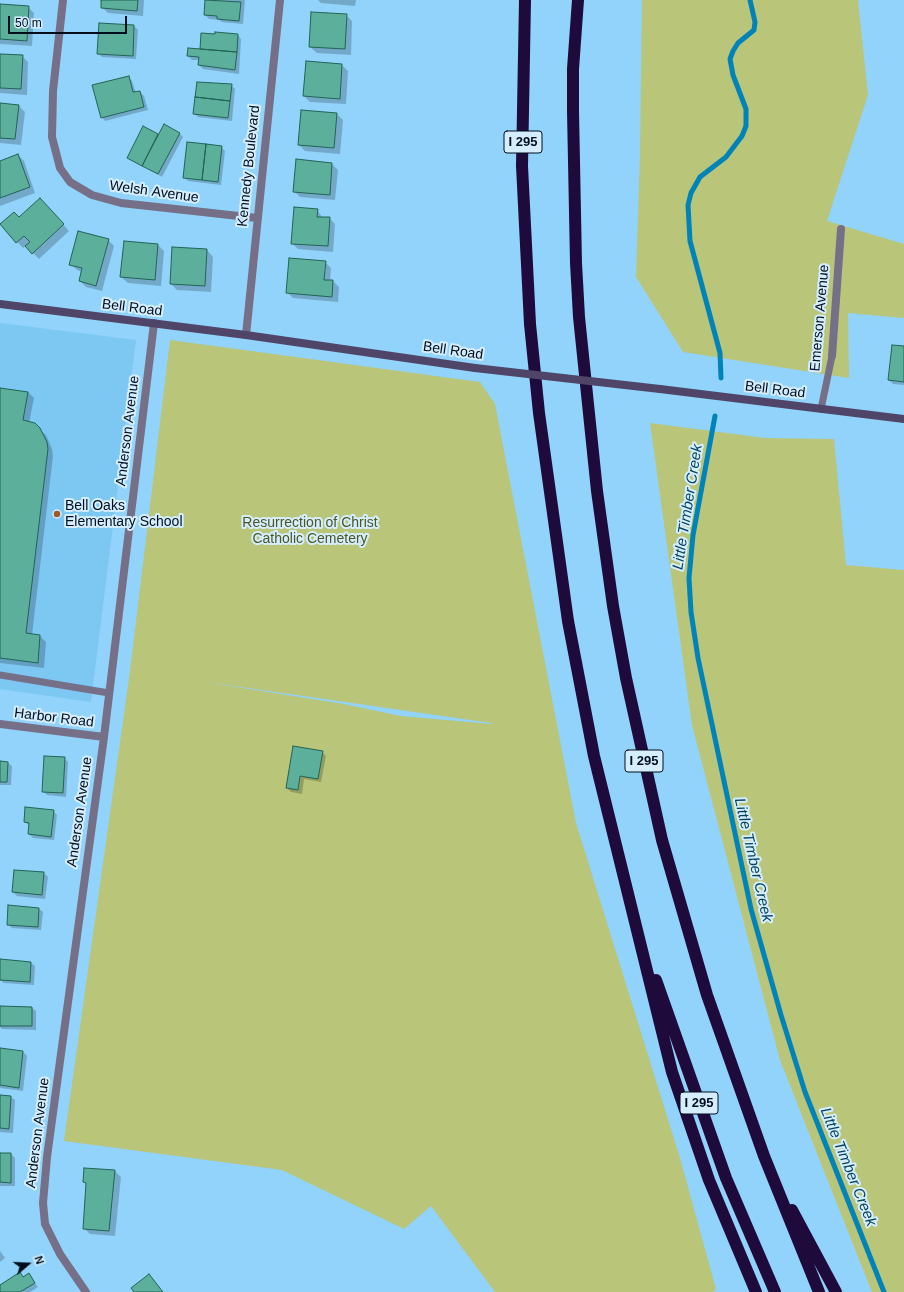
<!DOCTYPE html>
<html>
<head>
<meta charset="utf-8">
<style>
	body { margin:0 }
	#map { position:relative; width:904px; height:1292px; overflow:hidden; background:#91d3fb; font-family:Arial,sans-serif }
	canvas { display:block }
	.north { position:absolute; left:8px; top:1244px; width:40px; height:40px; -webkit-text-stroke:3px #d5eeff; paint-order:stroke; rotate:71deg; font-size:11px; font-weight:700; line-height:16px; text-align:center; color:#000e1c }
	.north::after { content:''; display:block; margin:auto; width:14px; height:18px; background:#000e1c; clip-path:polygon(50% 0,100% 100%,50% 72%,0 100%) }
	.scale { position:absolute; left:8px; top:16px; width:119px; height:18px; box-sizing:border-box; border:2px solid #000e1c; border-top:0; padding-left:5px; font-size:12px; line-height:14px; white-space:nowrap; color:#000e1c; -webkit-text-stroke:3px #d5eeff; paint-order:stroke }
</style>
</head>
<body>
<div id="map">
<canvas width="904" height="1292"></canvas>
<div class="north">N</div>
<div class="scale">50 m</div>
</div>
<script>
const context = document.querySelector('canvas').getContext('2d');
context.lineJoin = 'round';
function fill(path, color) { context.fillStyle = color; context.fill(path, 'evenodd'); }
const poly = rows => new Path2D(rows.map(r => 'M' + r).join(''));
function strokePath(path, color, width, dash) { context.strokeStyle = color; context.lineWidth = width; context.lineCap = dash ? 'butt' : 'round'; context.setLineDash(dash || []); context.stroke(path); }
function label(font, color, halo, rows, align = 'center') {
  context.font = font + ' Arial,sans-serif'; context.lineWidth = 4; context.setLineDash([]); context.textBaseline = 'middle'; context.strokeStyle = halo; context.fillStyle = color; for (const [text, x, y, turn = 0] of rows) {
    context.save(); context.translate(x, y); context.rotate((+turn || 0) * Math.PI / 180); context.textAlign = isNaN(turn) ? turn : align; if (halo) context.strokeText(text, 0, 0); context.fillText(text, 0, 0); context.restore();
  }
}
fill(poly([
	[0,323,136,340,91,702,0,689]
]), '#7dc7f3');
fill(poly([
	[642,0,858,0,868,95,827,221,904,244,904,318,848,313,849,378,683,352,636,277,640,154],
	[170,340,480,382,495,404,576,823,680,1158,716,1289,713,1292,495,1292,431,1206,404,1229,282,1170,64,1141,130,671],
	[199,681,491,723,492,724,401,716,344,704],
	[650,423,765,438,834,439,846,565,904,570,904,1292,872,1292,780,1060,692,725]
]), '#b9c579');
fill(poly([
	[102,0,144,0,143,16,108,13,102,7],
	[206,0,245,0,243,24,222,22,219,20,209,19,205,15],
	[318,0,356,0,355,6,321,3],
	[0,5,28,7,34,13,32,46,0,44],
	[346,15,352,21,351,55,317,53,310,47],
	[100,24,134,26,138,30,136,59,102,57,98,53],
	[238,35,241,39,239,74,203,69,199,65,199,60,192,60,188,56],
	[0,55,22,56,28,62,27,95,0,93],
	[306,62,342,65,348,71,346,104,310,102,304,96],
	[129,77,132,81,136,93,140,92,144,96,148,110,105,121,102,117],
	[231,85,235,89,232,121,198,117,195,114],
	[0,104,19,106,25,112,21,145,0,143],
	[302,111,337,114,343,120,340,154,305,151,299,145],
	[143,128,159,136,179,133,183,137,162,177,128,157],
	[221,147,225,151,221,185,188,181,184,177],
	[18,155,24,161,35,193,0,206,0,162],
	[332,164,338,170,335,200,300,197,294,191],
	[46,205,69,231,39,259,26,246,23,248,1,225,14,213,19,218],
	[317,210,323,218,329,218,335,224,333,252,298,249,292,243],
	[108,240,114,246,102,291,86,287,80,281,82,272,77,270,71,264],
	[158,245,164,251,161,286,128,283,121,277],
	[207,250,213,257,211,292,177,290,171,284],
	[325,262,331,268,330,281,333,281,339,287,338,302,293,298,287,292],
	[904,348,904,385,893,384,889,380],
	[0,389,28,392,34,398,29,423,46,435,52,449,53,456,32,635,40,636,46,642,44,668,0,663],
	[322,752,326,756,321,782,304,779,302,794,291,792,287,788],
	[64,758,68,762,66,797,47,795,43,791],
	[0,762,8,763,12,766,11,785,0,785],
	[53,811,57,815,54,840,33,838,29,834,30,826,25,822],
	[44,873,48,877,45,899,17,896,13,892],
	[39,909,43,912,41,930,12,928,8,924],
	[1,960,31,963,35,966,34,985,4,983,0,980],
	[0,1007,32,1008,36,1011,36,1030,2,1029,0,1027],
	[0,1049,23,1052,27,1056,23,1091,0,1088],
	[0,1096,11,1097,15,1100,13,1133,0,1132],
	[0,1154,11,1154,15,1158,15,1186,0,1186],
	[115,1171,121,1177,115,1236,90,1234,84,1228,87,1185,84,1182],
	[0,1251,5,1258,0,1262],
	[20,1274,24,1278,29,1275,38,1287,30,1292,0,1292,0,1286]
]), '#0003');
strokePath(poly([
	[721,378,720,353,690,241,688,205,691,193,700,177,726,157,742,136,746,126,746,109,733,75,730,59,733,51,738,43,754,30,755,22,750,0],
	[715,416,693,535,689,578,691,612,698,658,751,909,781,1015,805,1092,884,1292]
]), '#0083b9', 5);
const building = poly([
	[101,0,138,0,137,11,101,8,101,0],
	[205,0,241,2,239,21,217,19,217,16,204,15,205,0],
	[0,4,29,6,27,41,0,39,0,4],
	[311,12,347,14,345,49,309,47,311,12],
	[99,23,134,25,133,56,97,54,99,23],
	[215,32,238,34,237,52,200,49,201,33,215,34,215,32],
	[188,48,237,52,235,70,198,65,199,57,187,56,188,48],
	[0,54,23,55,21,89,0,88,0,54],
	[306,61,342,64,340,99,303,96,306,61],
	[129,76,133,92,140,91,144,107,101,118,92,85,129,76],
	[197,82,232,84,230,101,195,97,197,82],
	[195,97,230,101,228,118,193,114,195,97],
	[0,103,19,105,15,139,0,138,0,103],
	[301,110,337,113,334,148,298,145,301,110],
	[164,124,180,133,158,174,142,166,164,124],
	[143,126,158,134,142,166,127,158,143,126],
	[187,142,206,144,202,180,183,178,187,142],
	[206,144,222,146,218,182,202,180,206,144],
	[18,154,30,187,0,198,0,161,18,154],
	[296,159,332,163,330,195,293,192,296,159],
	[40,198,64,224,32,254,25,246,30,242,24,236,16,243,0,224,14,212,19,217,40,198],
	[294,207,318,209,317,217,330,217,328,246,291,244,294,207],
	[78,231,109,239,96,286,79,281,82,268,69,265,78,231],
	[124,241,158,244,155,280,120,277,124,241],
	[172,247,207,249,205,286,170,284,172,247],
	[289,258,326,261,324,280,333,280,332,297,286,293,289,258],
	[892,345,904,346,904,382,888,380,892,345],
	[0,388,28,392,23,420,35,423,40,428,47,442,48,449,26,633,40,635,38,663,0,658,0,388],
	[293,746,323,751,318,779,300,776,298,790,286,788,293,746],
	[44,756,65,757,63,793,42,792,44,756],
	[0,761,8,762,7,782,0,782,0,761],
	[25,807,54,810,51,837,28,834,29,823,24,822,25,807],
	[14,870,44,872,42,895,12,892,14,870],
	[8,905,39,908,38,927,7,925,8,905],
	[0,959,31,962,30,982,0,980,0,959],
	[0,1006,32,1007,32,1026,0,1026,0,1006],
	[0,1048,23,1051,19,1088,0,1085,0,1048],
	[0,1095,11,1096,9,1129,0,1128,0,1095],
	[0,1153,11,1153,11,1183,0,1182,0,1153],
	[84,1168,115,1170,109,1231,83,1229,86,1183,83,1182,84,1168],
	[20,1272,23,1277,29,1273,35,1283,20,1292,0,1292,0,1285,20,1272],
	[149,1274,163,1292,134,1292,131,1288,149,1274]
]);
fill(building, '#5caf9b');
strokePath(building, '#226355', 1);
strokePath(poly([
	[821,409,832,356],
	[0,675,109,693]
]), '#756f88', 7);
strokePath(poly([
	[63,0,53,91,52,137,60,168,70,182,92,195,121,203,257,218],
	[246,335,280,0],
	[832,356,841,229],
	[0,724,104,737],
	[86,1292,60,1254,45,1224,43,1203,47,1157,104,737,154,323]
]), '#756f88', 8);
strokePath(poly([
	[0,304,246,335,475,368],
	[660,389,904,419]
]), '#4e4568', 8);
strokePath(poly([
	[525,0,522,166,530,324,539,413,568,621,594,756,672,1072,709,1180,756,1292],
	[578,0,573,69,573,111,576,263,579,317,597,491,613,606,626,678,662,840,707,995,764,1156,819,1292],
	[656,980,726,1178,775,1292],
	[792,1210,836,1292]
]), '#1e0b3c', 12);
strokePath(poly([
	[475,368,660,389]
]), '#4e4568', 8);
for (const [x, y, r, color] of [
	[57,514,4,"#9d5b27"]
]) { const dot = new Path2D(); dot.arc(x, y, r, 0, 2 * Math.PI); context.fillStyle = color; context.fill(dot); strokePath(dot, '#d5eeff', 1.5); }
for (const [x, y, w] of [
	[523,142,38],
	[644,761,38],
	[699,1103,38]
]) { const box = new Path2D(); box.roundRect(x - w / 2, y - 11, w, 22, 3); context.fillStyle = '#d5eeff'; context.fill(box); strokePath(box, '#000e1c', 1); }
label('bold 13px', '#000e1c', null, [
	["I 295",523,142],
	["I 295",644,761],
	["I 295",699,1103]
]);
label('14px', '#000e1c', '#d5eeff', [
	["Kennedy Boulevard",249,166,-84],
	["Welsh Avenue",154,192,8],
	["Bell Road",132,308,7],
	["Emerson Avenue",820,318,-85],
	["Bell Road",453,351,8],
	["Bell Road",775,390,7],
	["Anderson Avenue",128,431,-83],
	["Harbor Road",54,718,7],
	["Anderson Avenue",80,812,-82],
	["Anderson Avenue",38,1133,-83]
]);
label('14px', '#000e1c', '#d5eeff', [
	["Bell Oaks",65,506],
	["Elementary School",65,522]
], 'left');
label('14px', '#4e5521', '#d5eeff', [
	["Resurrection of Christ",310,523],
	["Catholic Cemetery",310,539]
]);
label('italic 15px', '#05425e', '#d5eeff', [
	["Little Timber Creek",688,507,-81],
	["Little Timber Creek",753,860,77],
	["Little Timber Creek",848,1167,68]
]);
</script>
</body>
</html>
